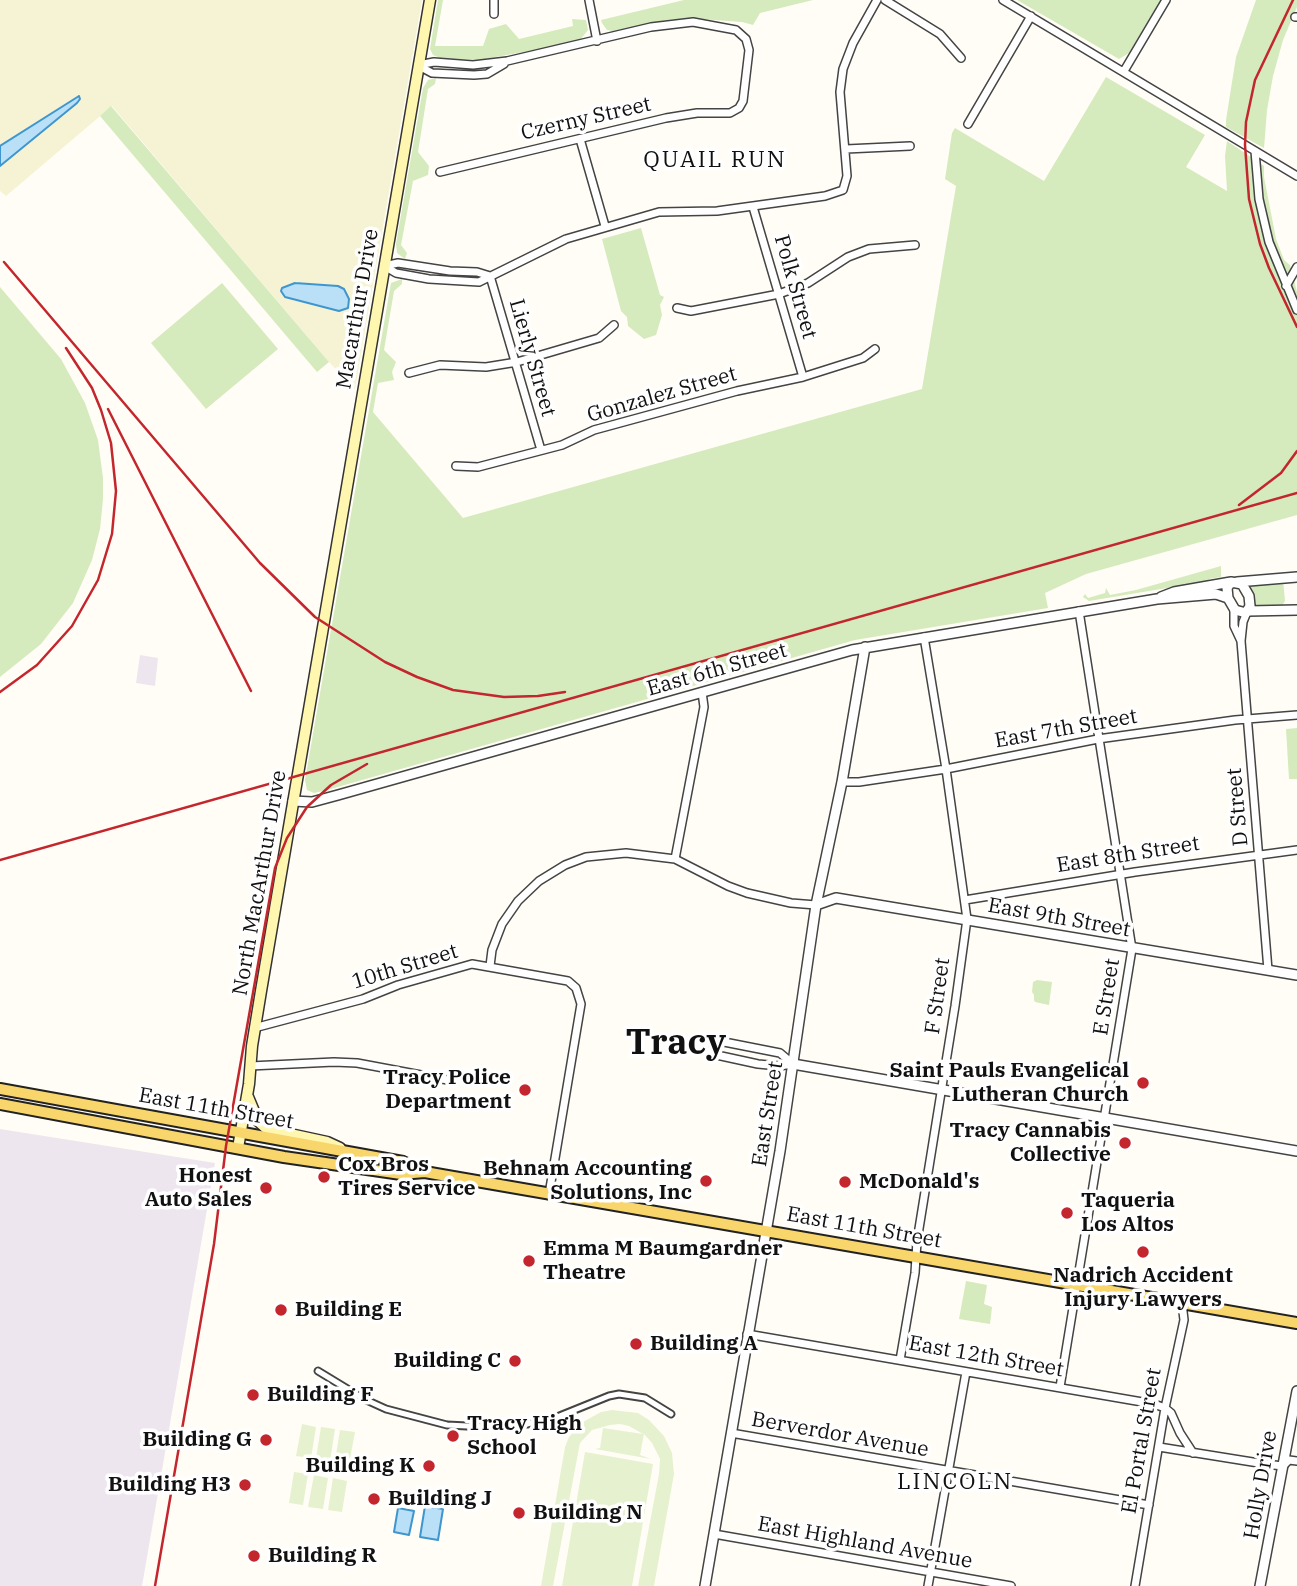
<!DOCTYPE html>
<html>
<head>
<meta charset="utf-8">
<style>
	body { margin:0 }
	canvas { display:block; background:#fffdf5 }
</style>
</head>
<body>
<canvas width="1297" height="1586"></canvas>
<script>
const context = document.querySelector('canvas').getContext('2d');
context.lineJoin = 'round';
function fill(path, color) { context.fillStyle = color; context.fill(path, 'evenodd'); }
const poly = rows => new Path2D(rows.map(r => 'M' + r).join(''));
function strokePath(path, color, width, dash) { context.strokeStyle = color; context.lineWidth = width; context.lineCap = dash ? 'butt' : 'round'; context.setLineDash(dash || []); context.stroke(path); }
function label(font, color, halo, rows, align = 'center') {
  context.font = font + ' "IBM Plex Serif",serif'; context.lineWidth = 7; context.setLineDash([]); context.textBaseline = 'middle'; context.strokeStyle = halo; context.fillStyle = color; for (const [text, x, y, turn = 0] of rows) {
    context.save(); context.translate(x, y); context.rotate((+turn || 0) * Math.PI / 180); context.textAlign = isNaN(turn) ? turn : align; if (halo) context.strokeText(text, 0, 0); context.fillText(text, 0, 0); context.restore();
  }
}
fill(poly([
	[140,655,158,658,155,686,136,683],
	[0,1129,215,1163,142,1586,0,1586]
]), '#eee6ef');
fill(poly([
	[0,0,422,0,355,389,329,362,112,106,6,196,0,191]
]), '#f6f3d4');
fill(poly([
	[438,0,443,0,435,46,483,46,489,29,506,24,519,39,573,26,572,19,586,20,588,30,580,40,550,47,480,60,440,58,433,55,430,49],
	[684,0,813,0,760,13,753,25,742,22,687,18,666,20,613,31,607,30,602,23,601,20],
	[1017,0,1161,0,1129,53,1119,59],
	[1256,0,1297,0,1297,7,1283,40,1273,76,1267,110,1264,148,1226,127,1226,120,1236,57],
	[1106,77,1205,135,1186,167,1227,191,1225,156,1227,141,1264,166,1264,177,1276,239,1284,260,1290,265,1297,292,1297,515,1086,574,1045,593,1048,608,855,640,327,790,314,793,307,790,305,780,391,283,402,279,402,284,394,291,384,350,396,362,392,372,394,380,378,383,373,412,463,518,922,389,956,186,945,179,952,133,955,128,1044,181],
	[436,78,435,84,428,89,418,152,429,166,428,175,413,181,401,245,407,253,405,259,397,253,396,244,423,88,428,80],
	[111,106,329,362,317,372,100,116],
	[641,228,660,295,664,297,660,305,662,315,656,335,644,339,628,326,627,317,621,311,602,239],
	[222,283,278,349,206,409,151,343],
	[0,287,61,359,85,403,98,440,103,478,103,499,100,529,92,560,73,603,41,644,0,677],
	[1221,566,1221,577,1209,579,1209,581,1089,601,1083,597,1085,594,1088,598,1105,593,1106,588,1110,595,1136,590],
	[1283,580,1285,601,1282,606,1256,607,1247,584],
	[1297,728,1297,779,1289,779,1286,729],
	[1037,980,1052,982,1049,1005,1035,1002,1034,1000,1034,995,1032,992,1033,982],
	[966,1281,987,1285,984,1304,992,1307,990,1324,959,1319]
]), '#d5ebbd');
fill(poly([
	[612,1410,638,1413,649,1420,664,1436,672,1453,674,1474,654,1586,638,1586,659,1474,660,1459,652,1443,644,1434,640,1455,651,1459,595,1449,600,1448,603,1428,643,1434,629,1426,620,1424,610,1425,592,1430,580,1443,553,1586,541,1586,565,1447,569,1437,581,1423,601,1412],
	[302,1424,316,1427,311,1458,296,1456],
	[321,1427,335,1429,330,1461,316,1458],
	[340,1430,355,1432,349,1464,335,1461],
	[585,1452,653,1464,632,1586,562,1586],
	[294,1472,308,1474,303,1505,289,1503],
	[314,1475,328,1478,323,1509,308,1507],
	[333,1478,347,1481,342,1512,328,1510]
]), '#e6f2cf');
const water = poly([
	[79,96,80,99,77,103,0,166,0,146,79,96],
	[295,283,338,286,344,289,349,299,348,308,339,311,285,297,281,291,282,288,295,283],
	[425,1506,443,1509,438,1540,420,1537,425,1506],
	[398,1508,414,1511,409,1535,394,1532,398,1508]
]);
fill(water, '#b9e0f7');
strokePath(water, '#3f96cf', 2);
const pedestrian = poly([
	[318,1371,364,1399,386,1409,447,1425,487,1427,527,1424,557,1417,609,1396,619,1394,645,1398,671,1414]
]);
const minor = poly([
	[494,0,494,14],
	[589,0,597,41],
	[885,0,940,34,961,58],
	[1003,0,1297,176],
	[1295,17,1297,17],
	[418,65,434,62,473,65,507,61,651,27,693,22,736,30,746,39,749,50,743,101,739,108,730,113,697,113,666,118,440,172],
	[419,66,432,73,474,75,487,74,504,64],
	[1124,71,1166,0],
	[968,124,1031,16],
	[580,139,605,226],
	[846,149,910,146],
	[1255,151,1259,199,1269,242,1297,310],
	[753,207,803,377],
	[384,266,396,273,429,279,479,282,566,239,659,212,717,211,825,196,843,190,847,176,840,92,843,69,853,43,877,0],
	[384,266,398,263,450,271,477,272,490,276],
	[490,276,541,450],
	[1286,286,1297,267],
	[677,308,691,311,779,294,808,283,848,257,869,249,915,245],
	[409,373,440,365,486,367,517,362,599,338,614,325],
	[456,466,478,467,562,445,594,430,737,391,803,377,863,358,875,349],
	[1234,609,1234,626,1241,641],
	[1247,612,1243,622,1241,641,1268,970],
	[842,782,859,782,946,769,1098,739,1235,720,1297,715],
	[675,859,704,707,702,692],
	[965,900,1135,872,1297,850],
	[490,966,492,950,502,924,518,901,539,881,565,865,586,857,626,853,675,859,728,886,747,893,791,903,816,905],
	[254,1028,363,999,398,985,472,964,568,981,576,988,581,1004,549,1194],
	[701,1046,714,1040,780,1053,793,1064],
	[701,1046,712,1054,758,1064,779,1066,793,1064],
	[250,1066,334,1062,357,1063,453,1081],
	[747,1334,1154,1404,1165,1408,1171,1413,1180,1433,1193,1453],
	[900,1360,915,1273,917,1241,955,1006,967,919,946,769,924,637],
	[1060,1387,1132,949,1079,611],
	[731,1433,1149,1505],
	[1159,1447,1265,1464,1283,1466,1289,1460,1297,1461],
	[714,1534,1011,1586],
	[928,1586,966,1372],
	[1135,1586,1165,1408,1184,1320,1182,1303]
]);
const tertiary = poly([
	[1231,582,1242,584,1249,596,1250,606,1246,613,1235,610,1228,598,1227,588,1231,582],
	[1237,582,1297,577],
	[1161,597,1174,592,1231,582],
	[1248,611,1297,610],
	[293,801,312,802,338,795,852,650,1157,599,1216,594,1228,598],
	[816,905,836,898,1297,975],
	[793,1064,1297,1151],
	[705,1586,780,1151,816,905,842,782,865,647],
	[1260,1586,1297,1391]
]);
const secondary = poly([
	[248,1097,258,1121,267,1129,327,1142,340,1148],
	[238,1148,249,1084,252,1046,261,991,430,0]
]);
const primary = poly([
	[0,1089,403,1162,422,1171],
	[0,1104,284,1157,401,1174,425,1172,436,1174,1297,1323]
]);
strokePath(pedestrian, '#444', 9);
strokePath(minor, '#444', 10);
strokePath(tertiary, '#444', 12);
strokePath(secondary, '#333', 13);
strokePath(primary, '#222', 14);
strokePath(pedestrian, '#fff', 5);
strokePath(minor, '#fff', 7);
strokePath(tertiary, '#fff', 9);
strokePath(secondary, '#fff6b0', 10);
strokePath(primary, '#f9d66b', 10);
strokePath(poly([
	[1293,0,1255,80,1246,122,1245,145,1249,199,1260,244,1269,268,1297,327],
	[4,262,260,563,315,617,385,662,417,677,453,690,504,697,538,696,565,692],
	[108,409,251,691],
	[1239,505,1281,473,1297,451],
	[0,692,37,665,72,626,98,580,112,534,116,491,111,443,101,410,92,388,66,348],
	[0,860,1297,493],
	[155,1586,214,1244,226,1146,275,868,287,838,307,807,331,785,367,764]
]), '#c4262e', 2.5);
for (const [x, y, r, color] of [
	[1143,1083,7,"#c4262e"],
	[525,1090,7,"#c4262e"],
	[1125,1143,7,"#c4262e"],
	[324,1177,7,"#c4262e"],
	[706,1181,7,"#c4262e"],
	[845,1182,7,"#c4262e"],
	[266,1188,7,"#c4262e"],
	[1067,1213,7,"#c4262e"],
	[1143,1252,7,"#c4262e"],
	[529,1261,7,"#c4262e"],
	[281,1310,7,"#c4262e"],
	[636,1344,7,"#c4262e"],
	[515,1361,7,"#c4262e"],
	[253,1395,7,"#c4262e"],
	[453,1436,7,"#c4262e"],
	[266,1440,7,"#c4262e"],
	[429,1466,7,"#c4262e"],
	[245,1485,7,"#c4262e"],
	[374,1499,7,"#c4262e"],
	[519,1513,7,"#c4262e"],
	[254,1556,7,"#c4262e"]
]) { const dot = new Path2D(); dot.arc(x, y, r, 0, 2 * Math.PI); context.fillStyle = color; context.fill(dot); strokePath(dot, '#fff', 2.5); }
label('21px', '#111', '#fff', [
	["Czerny Street",586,119,-13],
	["Polk Street",795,287,74],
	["Macarthur Drive",358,309,-80],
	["Lierly Street",532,358,74],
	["Gonzalez Street",662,395,-16],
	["East 6th Street",717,670,-16],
	["East 7th Street",1066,729,-10],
	["D Street",1238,807,-95],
	["East 8th Street",1128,855,-9],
	["North MacArthur Drive",260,883,-80],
	["East 9th Street",1059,918,10],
	["10th Street",405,967,-17],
	["F Street",938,996,-82],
	["E Street",1107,997,-81],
	["East 11th Street",216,1109,10],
	["East Street",768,1114,-81],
	["East 11th Street",864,1228,10],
	["East 12th Street",986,1357,10],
	["Berverdor Avenue",840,1435,10],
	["El Portal Street",1142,1441,-80],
	["Holly Drive",1261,1485,-80],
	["East Highland Avenue",865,1543,10]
]);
label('bold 21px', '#111', '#fff', [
	["Saint Pauls Evangelical",1129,1071,"right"],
	["Lutheran Church",1129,1095,"right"],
	["Tracy Police",511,1078,"right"],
	["Department",511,1102,"right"],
	["Tracy Cannabis",1111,1131,"right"],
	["Collective",1111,1155,"right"],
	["Cox Bros",338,1165],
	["Tires Service",338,1189],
	["Behnam Accounting",692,1169,"right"],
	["Solutions, Inc",692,1193,"right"],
	["Honest",252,1176,"right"],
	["Auto Sales",252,1200,"right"],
	["McDonald's",859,1182],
	["Taqueria",1081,1201],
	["Los Altos",1081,1225],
	["Emma M Baumgardner",543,1249],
	["Theatre",543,1273],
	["Nadrich Accident",1143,1276,"center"],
	["Injury Lawyers",1143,1300,"center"],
	["Building E",295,1310],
	["Building A",650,1344],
	["Building C",501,1361,"right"],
	["Building F",267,1395],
	["Tracy High",467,1424],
	["School",467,1448],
	["Building G",252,1440,"right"],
	["Building K",415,1466,"right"],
	["Building H3",231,1485,"right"],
	["Building J",388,1499],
	["Building N",533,1513],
	["Building R",268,1556]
], 'left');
context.letterSpacing = '2px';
label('23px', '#111', '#fff', [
	["QUAIL RUN",715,160],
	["LINCOLN",955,1482]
]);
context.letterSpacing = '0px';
label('bold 35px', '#111', '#fff', [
	["Tracy",676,1044]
]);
</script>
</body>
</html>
